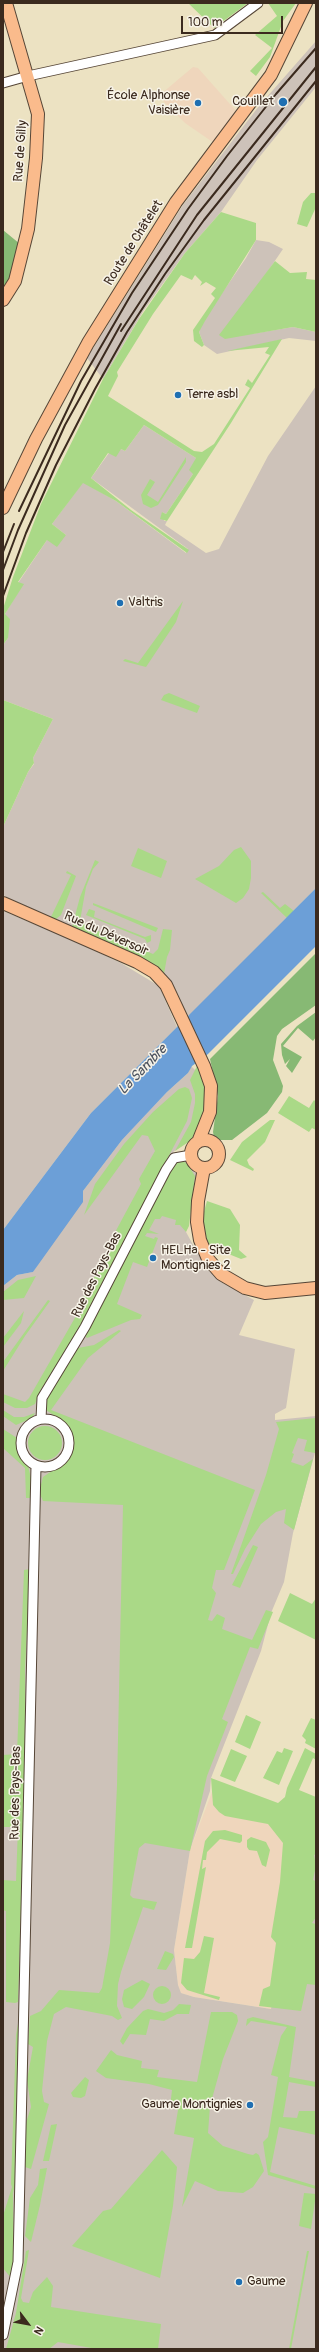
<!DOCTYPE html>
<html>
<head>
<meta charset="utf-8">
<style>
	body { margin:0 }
	#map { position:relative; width:319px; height:2352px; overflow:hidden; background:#ece2c2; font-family:Pangolin,sans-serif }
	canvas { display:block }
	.frame { position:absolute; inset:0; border:4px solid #3b2a1e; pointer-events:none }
	.north { position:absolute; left:8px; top:2304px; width:40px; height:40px; -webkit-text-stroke:3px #f7f3e8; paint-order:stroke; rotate:122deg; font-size:11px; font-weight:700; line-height:16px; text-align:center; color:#3b2a1e }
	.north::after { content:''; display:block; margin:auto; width:14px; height:18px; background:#3b2a1e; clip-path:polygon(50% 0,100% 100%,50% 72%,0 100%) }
	.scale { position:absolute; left:181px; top:16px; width:102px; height:18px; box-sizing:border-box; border:2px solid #3b2a1e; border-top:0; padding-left:5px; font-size:12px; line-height:14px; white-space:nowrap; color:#3b2a1e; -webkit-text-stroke:3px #f7f3e8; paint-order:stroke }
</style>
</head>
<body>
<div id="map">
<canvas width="319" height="2352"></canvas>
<div class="frame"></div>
<div class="north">N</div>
<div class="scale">100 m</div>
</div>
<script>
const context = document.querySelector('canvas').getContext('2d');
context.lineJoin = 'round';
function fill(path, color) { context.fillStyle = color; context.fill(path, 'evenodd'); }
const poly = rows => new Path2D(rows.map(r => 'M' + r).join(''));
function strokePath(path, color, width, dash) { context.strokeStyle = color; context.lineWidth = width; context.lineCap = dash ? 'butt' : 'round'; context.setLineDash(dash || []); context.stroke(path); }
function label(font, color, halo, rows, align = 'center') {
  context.font = font + ' Pangolin,sans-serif'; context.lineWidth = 3; context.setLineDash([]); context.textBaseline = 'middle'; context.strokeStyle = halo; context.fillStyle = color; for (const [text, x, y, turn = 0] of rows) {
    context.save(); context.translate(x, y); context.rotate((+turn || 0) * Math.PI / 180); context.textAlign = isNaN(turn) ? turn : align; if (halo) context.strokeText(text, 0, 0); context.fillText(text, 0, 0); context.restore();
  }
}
fill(poly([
	[193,67,198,68,237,112,214,143,185,123,164,102,161,94],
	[212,1792,307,1819,271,2009,194,1997,181,1993,178,1985,174,1950,190,1850]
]), '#efd6bc');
fill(poly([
	[316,41,316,87,257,160,221,212,185,253,144,310,103,379,87,358,183,205,259,106],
	[256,240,269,242,283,249,255,290,251,334,293,327,316,332,316,341,289,338,217,354,204,345,199,332,203,321,246,258],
	[316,386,316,888,190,1015,187,1015,176,990,164,974,150,963,72,927,50,919,3,895,3,827,28,772,34,764,33,758,53,719,3,700,3,645,8,638,5,614,23,584,18,583,47,540,66,535,52,524,83,482,116,501,186,553,188,549,91,478,109,453,121,449,125,451,144,425,196,458,193,474,166,514,162,512,164,521,167,521,165,525,206,553,219,549,268,456],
	[3,911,72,940,121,963,159,986,177,1027,91,1113,3,1230],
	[191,1066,206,1081,206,1105,202,1124,193,1138,173,1152,191,1163,197,1175,186,1232,197,1252,221,1282,254,1300,239,1335,295,1349,286,1408,275,1414,275,1420,316,1416,316,1449,293,1533,284,1582,271,1613,261,1651,211,1778,210,1791,190,1850,174,1950,178,1985,181,1993,194,1997,271,2009,307,1819,316,1823,316,2349,3,2349,3,1286,17,1275,33,1272,83,1191,122,1140,167,1092,188,1073]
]), '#cdc2b9');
fill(poly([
	[188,3,248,3,214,28],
	[268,3,296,3,283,21,270,57,256,76,250,71,272,48,255,35,277,16],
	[311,193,316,193,316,207,307,227,297,224,303,202],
	[221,212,256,223,256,240,205,321,199,332,204,345,202,347,194,341,193,330,215,298,211,294,216,288,206,282,200,286,202,282,195,275,192,280,181,275,153,314,117,372,118,376,108,396,194,451,202,452,214,444,250,388,245,385,248,379,252,383,270,355,265,353,269,347,227,351,282,339,231,423,167,521,160,519,162,512,166,514,193,474,189,470,196,458,144,425,125,451,121,449,116,457,108,453,91,478,131,510,189,550,187,553,116,501,83,483,52,524,66,535,57,547,47,540,18,582,24,584,5,614,10,619,8,638,3,645,3,609,13,577,41,504,103,379,139,319,185,253],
	[275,261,290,273,307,272,306,279,316,280,316,332,293,327,225,339,219,335],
	[186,457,186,462,158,505,151,508,143,504,141,495,150,479,155,482,147,495,158,502],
	[183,601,176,622,146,667,123,661,125,659,138,663],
	[169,693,200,706,197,713,161,700,164,695],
	[3,700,53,719,33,758,34,763,28,772,3,827],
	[241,847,251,861,251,878,249,889,243,898,236,903,195,879,219,866,234,850],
	[138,848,167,861,161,878,131,866],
	[95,860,99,862,93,869,86,887,80,921,86,926,153,954,158,949,163,929,172,930,170,950,167,957,164,974,150,963,72,927,80,897],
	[67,871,76,876,61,915,56,919,50,919,71,875,66,873],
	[263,892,280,908,285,904,294,911,287,918,261,893],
	[93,903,158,928,156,932,93,905],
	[89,909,95,911,94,917,145,937,151,935,151,941,147,943,145,939,86,915],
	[197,1066,206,1081,206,1103,196,1134,190,1141,175,1151,191,1122,195,1103,195,1094,190,1080],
	[185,1087,189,1089,192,1098,187,1121,63,1359,41,1389,35,1404,27,1408,15,1408,3,1402,3,1394,25,1402,29,1398,76,1316,81,1301,114,1242,112,1238,141,1184,139,1179,155,1151,148,1136,142,1135,84,1215,95,1184,124,1144,153,1112,179,1089],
	[289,1096,309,1108,314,1100,316,1102,316,1130,312,1128,309,1132,278,1113],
	[270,1120,275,1120,265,1142,247,1160,249,1165,254,1169,253,1171,230,1160,242,1142],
	[181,1161,187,1163,195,1176,189,1226,186,1232,180,1225,175,1225,176,1220,162,1216,160,1219,155,1219,149,1230,159,1234,147,1233,145,1236,154,1239,155,1237,158,1238,147,1267,133,1262,117,1304,142,1315,140,1319,131,1320,87,1338,84,1335,99,1304,175,1163],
	[207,1201,230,1209,240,1225,239,1250,247,1257,241,1259,209,1246,201,1234,203,1215],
	[36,1276,24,1298,3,1300,3,1292,18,1280],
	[48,1300,50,1301,25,1336,3,1371,3,1362],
	[24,1311,21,1323,3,1347,3,1338],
	[119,1330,121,1331,88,1358,51,1410,255,1490,224,1570,216,1570,212,1588,216,1593,208,1620,212,1621,217,1614,225,1618,222,1629,252,1640,266,1610,273,1612,258,1649,250,1647,222,1719,228,1722,207,1776,190,1851,145,1843,139,1848,130,1895,133,1898,157,1902,154,1910,143,1907,121,1972,118,1984,117,2006,122,2018,118,2020,112,2016,66,2007,54,2014,47,2041,42,2091,44,2102,49,2104,31,2169,25,2167,25,2126,31,2107,27,2080,33,2047,28,2044,30,2016,41,2011,59,1990,99,1993,102,1988,110,1943,117,1785,123,1505,43,1501,39,1492,43,1477,65,1462,73,1448,72,1434,61,1420,46,1410,45,1400,78,1348,94,1345],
	[3,1410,14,1417,24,1417,35,1413,32,1418,16,1425,3,1416],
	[316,1418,315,1453,304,1451,307,1440,298,1438,292,1453,294,1454,291,1462,303,1466,313,1459,294,1530,284,1523,286,1509,276,1512,261,1524,245,1549,233,1574,231,1574,266,1475,279,1429,276,1422],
	'28 1443a17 17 0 1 1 34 0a17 17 0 1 1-34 0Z',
	[3,1429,17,1438,20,1456,28,1465,32,1483,31,1498,26,1498,25,1468,3,1448],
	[253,1545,258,1547,240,1588,232,1585],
	[30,1569,25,1670,26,1751,18,2002,15,2003,6,2002,6,1911,3,1910,3,1880,16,1881,18,1827,3,1827,3,1755,17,1754,24,1570],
	[290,1593,312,1604,316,1598,316,1640,278,1621],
	[246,1715,261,1722,250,1749,235,1742],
	[311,1718,316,1720,316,1749,305,1743,306,1740,302,1736],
	[284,1748,293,1751,279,1785,263,1778,277,1751,282,1753],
	[305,1748,316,1754,316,1760,313,1758,299,1790,316,1797,316,1854,314,1855,316,1866,313,1880,316,1881,316,1917,312,1923,316,1924,316,1985,307,1984,301,2011,259,2006,263,1989,270,1986,276,1943,271,1937,280,1882,283,1843,268,1824,225,1816,219,1812,213,1805,211,1778,278,1803,285,1797,287,1788],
	[231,1749,247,1756,235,1782,220,1776],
	[225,1830,242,1835,242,1841,240,1843,220,1839,207,1852,206,1860,203,1860,202,1869,206,1867,192,1948,185,1948,205,1841,213,1831],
	[251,1837,266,1842,270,1850,266,1867,262,1865,257,1851,249,1850,247,1847,247,1840],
	[204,1936,214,1938,204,1993,220,1997,219,2000,187,1990,181,1983,184,1958,194,1959,200,1952],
	[165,1951,173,1954,174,1957,166,1970,157,1969],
	[142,1980,150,1984,144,1997,132,2009,124,2007,122,1999,124,1990],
	'153 1995a9 9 0 1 1 18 0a9 9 0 1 1-18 0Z',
	[179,2004,191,2005,189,2014,177,2014,164,2021,150,2019,146,2035,130,2034,123,2045,120,2041,127,2028,143,2011,148,2009,164,2013,173,2010],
	[211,2012,232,2012,237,2015,238,2021,223,2059,210,2106,208,2133,223,2146,248,2154,253,2155,256,2153,259,2155,264,2171,253,2187,243,2193,218,2191,195,2181,182,2207,194,2138,174,2134,178,2110,170,2107,172,2090,149,2084,106,2078,96,2071,111,2050,117,2055,142,2061,141,2068,159,2070,157,2077,197,2082],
	[253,2017,296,2027,289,2077,316,2082,316,2087,289,2082,283,2117,297,2118,299,2111,316,2111,316,2135,279,2127,270,2172,316,2186,316,2189,268,2175,263,2142,268,2137,278,2077,271,2075,281,2036,287,2027,251,2021,246,2026,247,2019],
	[19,2018,16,2182,13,2193,14,2266,11,2278,3,2268,3,2216,12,2187,11,2184,16,2035],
	[85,2077,89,2080,85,2096,81,2098,73,2097,71,2093],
	[57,2124,49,2161,43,2161,51,2125],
	[162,2150,177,2167,173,2206,160,2278,72,2246,103,2211,111,2209],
	[47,2168,40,2205,31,2242,25,2236,30,2198,38,2185,40,2169],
	[304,2193,316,2194,311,2229,299,2226],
	[29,2250,21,2298,23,2302,29,2303,33,2292,47,2277,53,2286,51,2307,161,2324,158,2349,97,2349,58,2342,49,2349,6,2349,16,2313,26,2251],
	[307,2251,309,2251,291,2349,289,2349]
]), '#aad987');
fill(poly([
	[3,230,20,244,8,285,3,293],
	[316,953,316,1005,282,1029,277,1036,273,1060,283,1086,282,1092,267,1113,232,1140,220,1140,214,1137,213,1132,218,1096,210,1059],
	[316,1012,316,1037,313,1041,298,1028,283,1046,302,1057,292,1073,286,1066,290,1059,285,1064,282,1055,281,1044,297,1026]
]), '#87b974');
fill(poly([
	[316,888,316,946,208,1054,192,1066,188,1073,167,1092,122,1140,83,1191,83,1202,33,1272,17,1275,3,1286,3,1230,91,1113]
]), '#6c9fd7');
const minor = poly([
	[3,83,28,76,215,35,258,3],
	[41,1419,42,1398,85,1327,166,1170,174,1158,191,1155],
	'21 1443a24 24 0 1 1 48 0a24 24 0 1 1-48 0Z',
	[3,2335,18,2262,36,1466]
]);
const major = poly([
	[3,300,15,281,28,229,36,158,38,114,6,3],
	[3,508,36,439,88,343,176,202,271,75,306,3],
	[3,903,137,962,154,972,166,985,204,1066,211,1086,210,1112,198,1142],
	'191 1154a14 14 0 1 1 28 0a14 14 0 1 1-28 0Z',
	[204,1168,198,1201,197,1222,200,1240,208,1259,221,1274,245,1288,265,1293,316,1288]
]);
strokePath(minor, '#564637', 11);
strokePath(major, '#564637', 14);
strokePath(minor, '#fff', 9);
strokePath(major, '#fabb8c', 12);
strokePath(poly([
	[121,331,197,215,316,67],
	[19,511,81,381,132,293,188,209,227,156,276,94,316,48],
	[3,552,14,524],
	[3,570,18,530,65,425,121,324],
	[3,596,26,533,56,465,95,389,127,332,165,274,204,220,316,81]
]), '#3b2a1e', 2);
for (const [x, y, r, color] of [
	[283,102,5,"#1f6fb2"],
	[198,103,4,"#1f6fb2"],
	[178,395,4,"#1f6fb2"],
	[120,603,4,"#1f6fb2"],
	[153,1258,4,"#1f6fb2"],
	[250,2105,4,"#1f6fb2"],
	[239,2282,4,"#1f6fb2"]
]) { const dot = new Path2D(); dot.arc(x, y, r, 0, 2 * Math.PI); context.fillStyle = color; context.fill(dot); strokePath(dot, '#f7f3e8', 1.5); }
label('13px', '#3b2a1e', '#f7f3e8', [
	["École Alphonse",190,96,"right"],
	["Vaisière",190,111,"right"],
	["Couillet",274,102,"right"],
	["Terre asbl",186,395],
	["Valtris",128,603],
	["HELHa - Site",161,1251],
	["Montignies 2",161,1266],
	["Gaume Montignies",242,2105,"right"],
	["Gaume",247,2282]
], 'left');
label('13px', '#3b2a1e', '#f7f3e8', [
	["Rue de Gilly",21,151,-86],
	["Route de Châtelet",134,243,-58],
	["Rue du Déversoir",106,934,24],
	["Rue des Pays-Bas",97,1275,-63],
	["Rue des Pays-Bas",16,1793,-89]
]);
label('italic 14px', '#4c535f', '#f7f3e8', [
	["La Sambre",143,1070,-46]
]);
</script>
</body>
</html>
